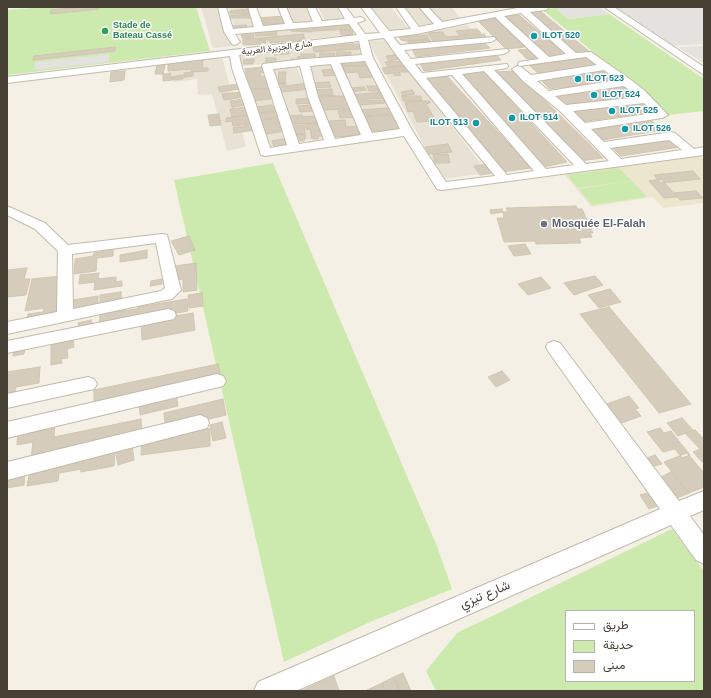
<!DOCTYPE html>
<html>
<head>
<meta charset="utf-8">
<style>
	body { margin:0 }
	#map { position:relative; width:711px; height:698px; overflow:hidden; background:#f4f0e6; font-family:Arial,Vazirmatn,sans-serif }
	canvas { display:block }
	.frame { position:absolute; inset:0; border:8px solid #474135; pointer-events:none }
	.legend { position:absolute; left:565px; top:610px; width:130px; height:72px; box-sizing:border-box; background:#fff; border:1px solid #b5b3ae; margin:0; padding:5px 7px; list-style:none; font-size:12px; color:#474135 }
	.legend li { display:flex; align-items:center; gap:8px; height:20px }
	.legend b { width:20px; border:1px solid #b5b3ae }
</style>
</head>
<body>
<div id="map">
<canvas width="711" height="698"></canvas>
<div class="frame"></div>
<ul class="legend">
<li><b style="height:5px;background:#fff"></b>طريق</li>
<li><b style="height:11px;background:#cceaad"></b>حديقة</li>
<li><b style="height:11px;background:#d6ccbb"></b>مبنى</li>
</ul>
</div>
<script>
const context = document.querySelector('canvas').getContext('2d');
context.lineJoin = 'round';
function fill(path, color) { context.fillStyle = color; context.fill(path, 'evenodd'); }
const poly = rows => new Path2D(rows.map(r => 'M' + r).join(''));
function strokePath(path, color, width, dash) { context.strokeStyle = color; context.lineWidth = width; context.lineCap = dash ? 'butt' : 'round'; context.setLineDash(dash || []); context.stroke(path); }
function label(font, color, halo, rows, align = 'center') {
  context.font = font + ' Arial,Vazirmatn,sans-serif'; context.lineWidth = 3; context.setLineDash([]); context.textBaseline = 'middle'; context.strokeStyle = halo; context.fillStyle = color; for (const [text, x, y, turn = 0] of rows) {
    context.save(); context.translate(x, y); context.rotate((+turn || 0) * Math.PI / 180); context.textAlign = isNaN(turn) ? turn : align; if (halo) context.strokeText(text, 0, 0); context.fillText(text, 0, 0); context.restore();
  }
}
fill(poly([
	[201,7,221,7,233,46,213,48],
	[228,7,248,7,253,27,235,29],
	[286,7,309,7,316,21,292,23],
	[318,7,337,7,343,19,325,20],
	[368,7,391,7,408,28,386,31],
	[402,7,420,7,435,23,417,26],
	[429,7,451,7,461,18,443,22],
	[345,22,355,34,247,46,241,33],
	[468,25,478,37,407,45,398,36],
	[385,40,488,173,442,179,368,41],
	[353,42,362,55,241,66,237,53],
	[222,57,246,147,227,151,212,94,198,95,197,79,174,82,171,63],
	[365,60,400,129,370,132,338,62],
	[331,63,360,134,333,137,307,65],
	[296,65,323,138,298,141,272,67],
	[261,67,285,144,267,147,244,68]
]), '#e8e2d4');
fill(poly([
	[696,153,704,160,704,203,663,208,653,197,591,207,564,174]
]), '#ede6cf');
fill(poly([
	[42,7,196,7,210,51,7,75,7,10],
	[555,8,569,19,609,14,704,79,704,111,668,115,543,10],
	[273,163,437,546,452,589,370,622,284,662,174,180],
	[619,168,632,181,578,188,567,175],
	[632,181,647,197,592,205,579,189],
	[672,529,704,571,704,691,436,691,426,671,457,633],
	[566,611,694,611,694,681,566,681]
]), '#cceaad');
fill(poly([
	[564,7,599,7,609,14,569,19,555,8],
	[613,7,704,7,704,44,672,46],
	[704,46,704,63,678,47],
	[109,54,109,62,34,70,35,62]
]), '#e4e2de');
const building = poly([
	[83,7,99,7,99,9,50,14,51,10,83,7],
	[250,9,250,13,230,14,230,11,250,9],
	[540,11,590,52,575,54,527,12,540,11],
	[253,14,254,17,250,18,228,18,227,16,253,14],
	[519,15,566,55,548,57,503,17,519,15],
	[284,16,282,20,260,22,259,18,284,16],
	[495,18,525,47,506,49,477,20,495,18],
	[286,21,287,25,260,28,259,23,286,21],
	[349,23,351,29,313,31,311,26,349,23],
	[246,25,247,30,231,31,231,26,246,25],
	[310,27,312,32,291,31,291,28,310,27],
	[477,29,481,33,459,35,456,31,477,29],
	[276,30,277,35,256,36,255,31,276,30],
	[340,30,352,30,353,35,341,35,340,30],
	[253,32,254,37,242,38,241,33,253,32],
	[443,32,446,37,459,36,462,40,433,41,428,33,443,32],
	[303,34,305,40,270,43,270,40,265,40,266,43,263,43,260,38,303,34],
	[484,34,487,39,462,40,460,36,484,34],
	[427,35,429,39,408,41,401,40,399,37,427,35],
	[260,38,261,44,243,45,243,39,260,38],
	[430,40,431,43,423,42,424,45,409,46,408,41,430,40],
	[482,41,490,48,416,57,412,49,482,41],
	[352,44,359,44,361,49,314,52,313,47,352,44],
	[115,47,115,51,33,60,34,56,115,47],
	[288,49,289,54,274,55,272,50,288,49],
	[528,49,538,58,527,59,518,50,528,49],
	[337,52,351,52,350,57,336,57,337,52],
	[320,53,335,53,334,59,319,59,320,53],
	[495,53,501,60,424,71,420,63,495,53],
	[301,54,315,54,316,60,292,61,291,59,297,59,297,57,301,56,301,54],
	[395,55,398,59,389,61,386,56,395,55],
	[589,57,600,65,539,74,529,65,589,57],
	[266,58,276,58,276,63,266,64,266,58],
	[202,59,203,68,208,68,208,71,193,72,193,76,184,77,184,73,191,72,191,69,168,71,168,64,202,59],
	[254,59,253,64,243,64,244,60,254,59],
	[365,60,366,65,337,66,336,61,365,60],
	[400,61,403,65,388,67,385,62,400,61],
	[157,65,165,65,163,74,155,74,157,65],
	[370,65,373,77,360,78,358,72,342,73,340,67,370,65],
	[407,66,410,72,399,72,401,75,395,76,394,73,385,74,382,68,407,66],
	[263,67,265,72,260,73,261,77,269,76,270,80,266,80,268,88,250,89,245,69,263,67],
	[333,69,337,75,324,76,322,70,333,69],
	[605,70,617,80,550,89,540,79,605,70],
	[125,71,124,80,110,82,111,72,125,71],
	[483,71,567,162,539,168,459,74,483,71],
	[515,71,603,158,578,161,494,72,515,71],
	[279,72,286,72,285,83,278,83,279,72],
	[171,73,171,77,183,75,183,79,163,81,163,74,171,73],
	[446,75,531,168,501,172,426,78,446,75],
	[329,82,331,87,313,88,312,83,329,82],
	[286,83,286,86,308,83,310,89,281,92,277,84,286,83],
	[238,84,240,89,220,92,218,87,238,84],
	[625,84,639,96,562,106,550,94,625,84],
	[367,86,377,86,379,91,369,91,367,86],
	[364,87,366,90,351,92,350,88,364,87],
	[272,88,274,96,270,97,271,99,252,101,249,90,272,88],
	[332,89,333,96,314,96,313,90,332,89],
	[412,90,415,94,403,96,401,92,412,90],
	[241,92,245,97,224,100,222,94,241,92],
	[383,92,385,98,354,100,352,95,383,92],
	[318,96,349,96,349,101,344,101,344,103,348,103,353,109,321,110,318,96],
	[402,96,421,96,422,101,403,101,402,96],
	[313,98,314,103,296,104,296,99,313,98],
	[243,99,248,105,232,107,230,101,243,99],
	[385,100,386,103,359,105,358,101,385,100],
	[643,100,657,111,580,122,568,110,643,100],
	[429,101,430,103,426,104,436,121,417,122,413,111,408,112,405,102,429,101],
	[272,105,277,110,260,113,257,107,272,105],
	[311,105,312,111,300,112,298,106,311,105],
	[246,107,251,114,232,117,230,109,246,107],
	[388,108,393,114,360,116,358,110,388,108],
	[350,110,351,115,354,114,355,117,340,118,338,111,350,110],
	[277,111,280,117,260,120,258,114,277,111],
	[219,114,221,125,210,126,208,115,219,114],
	[250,115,256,123,233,126,232,121,226,122,226,118,250,115],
	[302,115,302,117,318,116,319,123,289,124,289,116,302,115],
	[395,115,400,130,368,131,361,117,395,115],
	[278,118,279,121,282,120,285,131,261,135,257,121,278,118],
	[648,118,662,130,602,140,589,128,648,118],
	[345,120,346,127,362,126,362,131,359,131,360,136,330,137,329,121,345,120],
	[320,123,322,136,318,136,318,139,312,139,310,129,307,130,306,124,320,123],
	[253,124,255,130,234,133,233,128,253,124],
	[295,125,305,125,305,134,291,134,292,127,295,127,295,125],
	[297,134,306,135,304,141,295,141,297,134],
	[668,137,680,147,621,156,611,146,668,137],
	[288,138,291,146,275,148,272,141,288,138],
	[448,144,452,152,429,154,425,147,448,144],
	[433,154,448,154,450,163,435,163,433,154],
	[488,164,494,173,480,175,474,166,488,164],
	[693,171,700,179,661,183,654,175,693,171],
	[661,179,677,197,664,198,649,181,661,179],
	[696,191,703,198,680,200,674,193,696,191],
	[576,206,577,209,582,209,593,233,590,233,592,237,579,238,581,243,536,244,535,241,504,242,497,218,504,218,503,212,508,212,506,208,576,206],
	[502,209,503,212,491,214,490,210,502,209],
	[189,236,195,250,179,255,171,241,189,236],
	[525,244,531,254,514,256,508,246,525,244],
	[113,250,113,256,97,258,96,271,74,274,75,259,93,256,94,253,113,250],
	[147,250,147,258,120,262,120,255,147,250],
	[196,263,197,290,183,292,183,279,175,280,175,266,196,263],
	[27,268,24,279,30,279,26,295,7,297,7,270,27,268],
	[99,273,98,279,116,277,116,282,122,281,122,286,94,290,95,282,79,284,80,275,99,273],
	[60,276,59,318,26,324,28,314,43,312,44,308,25,311,32,279,60,276],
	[595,276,603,285,574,295,564,283,595,276],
	[541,277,551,288,528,295,518,284,541,277],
	[162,279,162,284,150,286,151,281,162,279],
	[610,289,621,302,599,308,588,295,610,289],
	[121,292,122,305,100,309,100,295,121,292],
	[202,293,203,306,189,308,188,295,202,293],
	[98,296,98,309,73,313,73,300,98,296],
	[187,299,188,311,138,320,138,307,187,299],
	[609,307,691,404,659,413,580,314,609,307],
	[137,309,137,321,99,326,100,314,137,309],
	[193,313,195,330,142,340,141,322,193,313],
	[91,320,92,327,80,330,78,323,91,320],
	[73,338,74,347,67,349,68,358,61,359,62,363,51,365,51,343,73,338],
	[25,348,24,354,13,356,14,350,25,348],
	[218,364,221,377,94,404,94,390,218,364],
	[40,367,39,383,16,387,14,395,7,396,7,372,40,367],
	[502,371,510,380,496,387,488,377,502,371],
	[176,393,178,406,140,415,139,401,176,393],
	[629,396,639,408,635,409,641,416,619,424,604,405,629,396],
	[223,399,226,415,175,427,174,421,165,423,164,413,223,399],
	[682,418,693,430,678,436,667,423,682,418],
	[141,419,142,436,31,459,33,442,17,445,18,430,55,423,54,437,141,419],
	[222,422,226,438,213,441,210,425,222,422],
	[660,428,664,433,671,431,690,455,682,458,675,449,663,452,647,432,660,428],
	[210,429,210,446,141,455,142,438,210,429],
	[695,430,704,439,704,461,702,462,693,452,700,449,685,433,695,430],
	[132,443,134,460,118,465,115,448,132,443],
	[115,451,114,466,81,472,81,469,59,473,58,481,27,486,31,465,115,451],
	[687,453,704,473,704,487,689,493,664,462,687,453],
	[655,455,662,464,650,467,644,459,655,455],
	[25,470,24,485,7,488,7,474,25,470],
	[671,472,689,493,673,500,655,480,671,472],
	[654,491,663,504,649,509,640,495,654,491],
	[403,673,411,691,399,691,394,677,403,673],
	[334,676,339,691,301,691,334,676],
	[394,677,399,691,385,691,382,683,394,677],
	[382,683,385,691,367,691,367,690,382,683]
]);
fill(building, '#d6ccbb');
strokePath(building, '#d1c5ae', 1);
const minor = poly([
	[218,7,226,7,233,29,254,27,248,7,256,7,263,26,285,24,278,7,286,7,293,23,313,22,307,7,315,7,322,21,345,19,338,7,346,7,354,18,361,17,365,20,357,23,365,34,380,33,361,7,370,7,389,31,411,29,396,7,404,7,419,27,434,24,419,7,428,7,442,22,523,7,550,7,546,10,530,12,576,53,591,52,631,80,644,90,668,115,662,118,591,129,604,142,671,132,675,133,694,149,704,147,704,155,442,190,437,189,404,136,265,156,261,155,232,68,230,56,7,83,7,77,357,35,349,24,235,34,240,42,235,45,232,44,224,32,218,7],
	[521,13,566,54,549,57,504,16,521,13],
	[495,17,539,59,519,62,518,64,519,66,586,57,597,65,531,75,521,67,517,66,512,69,523,81,560,111,609,161,586,164,494,70,507,68,508,66,507,64,422,73,415,64,504,54,509,51,507,49,411,59,404,50,491,42,496,39,494,37,400,45,393,37,417,34,495,17],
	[384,38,403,64,495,176,446,182,413,132,373,58,368,40,384,38],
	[359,41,362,55,304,59,263,64,262,66,287,145,270,148,254,99,242,68,239,55,359,41],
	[365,61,400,129,372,133,340,63,365,61],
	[331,64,361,135,335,139,318,97,310,66,331,64],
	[300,66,308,97,324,140,299,144,273,69,300,66],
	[604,70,617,80,549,91,537,81,604,70],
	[484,71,574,165,546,169,462,74,484,71],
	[452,75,534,171,507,175,426,78,452,75],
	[624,86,639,97,566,105,555,96,624,86],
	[644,103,654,113,585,123,573,111,644,103],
	[669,140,682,150,621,159,610,148,669,140],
	[604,7,614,7,704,67,704,75,604,7],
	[7,206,45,223,68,245,162,234,167,235,181,290,172,299,166,300,7,334,7,322,57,312,58,251,35,229,7,215,7,206],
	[156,243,165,288,161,291,73,309,72,254,156,243],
	[168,309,174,311,176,315,174,319,7,353,7,341,168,309],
	[554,341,560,343,679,501,704,491,704,510,690,516,704,535,704,564,696,560,671,525,296,691,254,691,258,682,660,509,548,351,546,347,548,343,554,341],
	[217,374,223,376,226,381,223,386,7,438,7,422,217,374],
	[88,377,94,379,97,384,94,389,7,408,7,394,88,377],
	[200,415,207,418,209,423,207,428,7,480,7,462,200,415]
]);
strokePath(minor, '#c2bbab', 2);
fill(minor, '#fff');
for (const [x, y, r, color] of [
	[105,31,4,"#2e9e5b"],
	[534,36,4,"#0f9aa8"],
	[578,79,4,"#0f9aa8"],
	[594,95,4,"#0f9aa8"],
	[612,111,4,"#0f9aa8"],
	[512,118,4,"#0f9aa8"],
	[476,123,4,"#0f9aa8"],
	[625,129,4,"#0f9aa8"],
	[544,224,4,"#6b7280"]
]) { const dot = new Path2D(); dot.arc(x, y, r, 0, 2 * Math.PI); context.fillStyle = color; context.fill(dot); strokePath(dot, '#fff', 1.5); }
label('bold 9px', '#27864d', '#fff', [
	["Stade de",113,26],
	["Bateau Cassé",113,36]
], 'left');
label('bold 9px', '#0d838f', '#fff', [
	["ILOT 520",542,36],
	["ILOT 523",586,79],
	["ILOT 524",602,95],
	["ILOT 525",620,111],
	["ILOT 514",520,118],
	["ILOT 513",468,123,"right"],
	["ILOT 526",633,129]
], 'left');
label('9px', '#474135', '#fff', [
	["شارع الجزيرة العربية",277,48,-7]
]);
label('bold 11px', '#5b616d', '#fff', [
	["Mosquée El-Falah",552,224]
], 'left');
label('13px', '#474135', '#fff', [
	["شارع تيزي",485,595,-23]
]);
</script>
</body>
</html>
